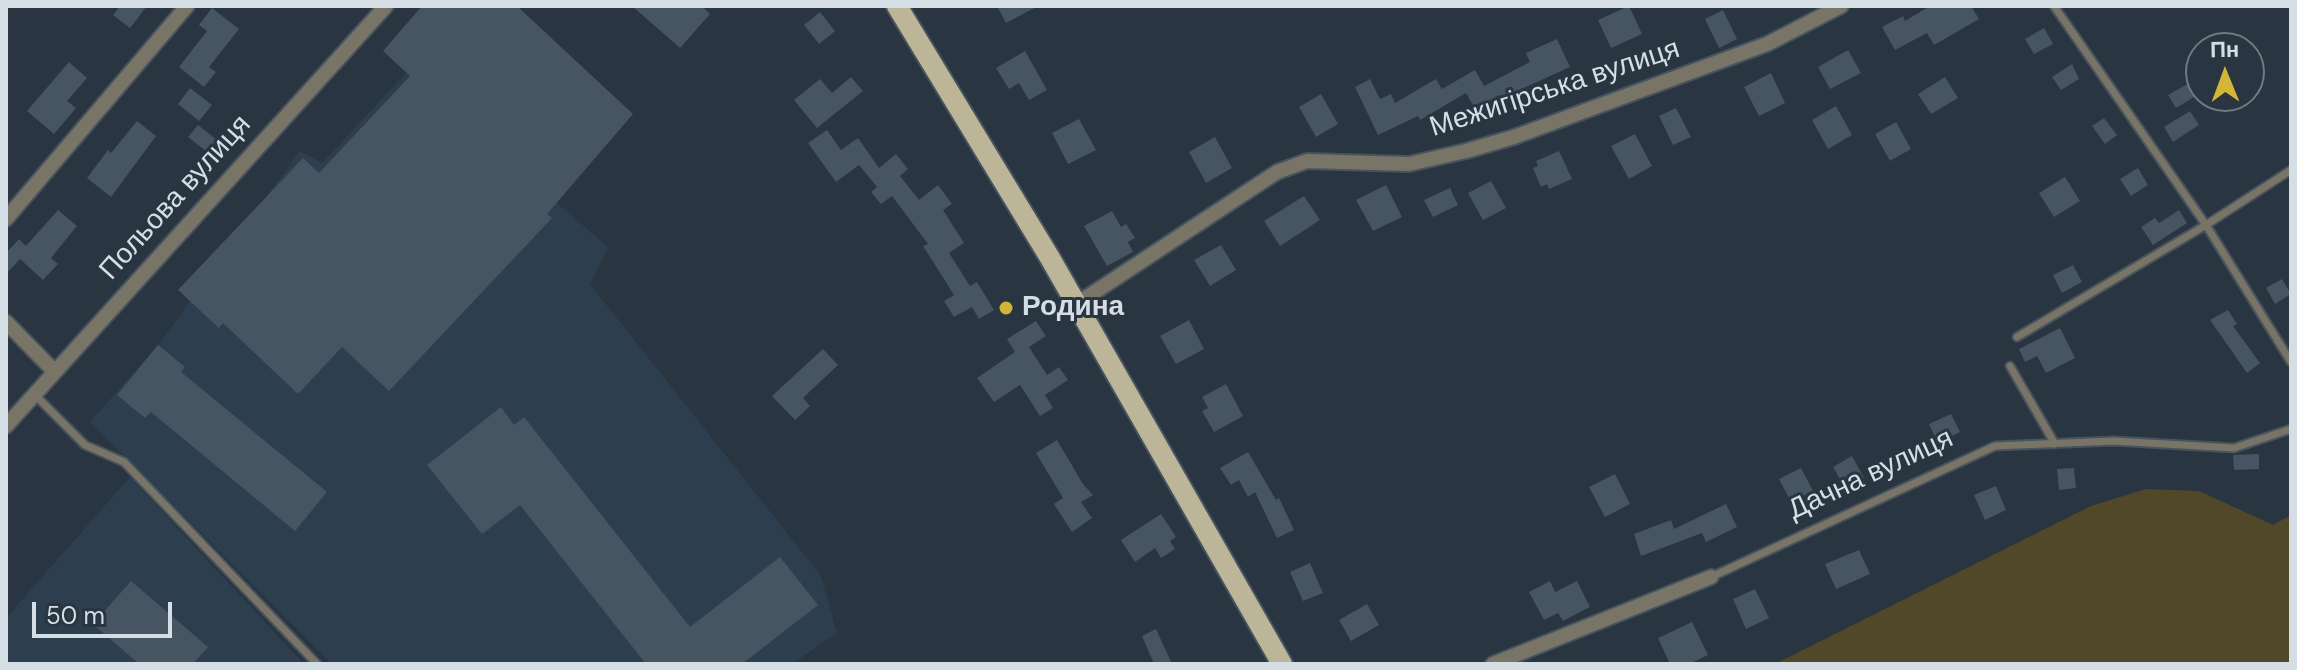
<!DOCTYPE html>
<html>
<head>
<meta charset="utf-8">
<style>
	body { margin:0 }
	#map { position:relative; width:2297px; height:670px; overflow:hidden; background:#293541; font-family:"DM Sans",sans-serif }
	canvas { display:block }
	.frame { position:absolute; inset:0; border:8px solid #d6dee5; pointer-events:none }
	.north { position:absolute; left:2185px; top:32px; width:80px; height:80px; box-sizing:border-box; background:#293541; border:2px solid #6e7983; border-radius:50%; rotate:359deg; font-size:22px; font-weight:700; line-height:32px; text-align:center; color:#d6dee5 }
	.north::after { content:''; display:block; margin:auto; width:28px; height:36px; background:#d3b635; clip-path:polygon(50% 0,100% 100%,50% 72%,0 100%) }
	.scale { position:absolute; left:32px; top:602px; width:140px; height:36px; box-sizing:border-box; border:4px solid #d6dee5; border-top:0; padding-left:10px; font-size:24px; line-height:28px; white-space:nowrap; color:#d6dee5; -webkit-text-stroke:6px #293541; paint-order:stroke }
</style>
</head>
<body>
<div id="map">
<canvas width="2297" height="670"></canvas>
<div class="frame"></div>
<div class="north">Пн</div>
<div class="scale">50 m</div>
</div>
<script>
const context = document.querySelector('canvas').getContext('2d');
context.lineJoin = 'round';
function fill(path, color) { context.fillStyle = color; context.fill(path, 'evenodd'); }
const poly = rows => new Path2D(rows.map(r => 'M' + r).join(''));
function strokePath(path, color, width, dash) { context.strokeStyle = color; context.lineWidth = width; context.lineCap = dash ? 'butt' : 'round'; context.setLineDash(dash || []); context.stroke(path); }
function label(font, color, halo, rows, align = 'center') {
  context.font = font + ' "DM Sans",sans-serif'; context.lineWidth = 6; context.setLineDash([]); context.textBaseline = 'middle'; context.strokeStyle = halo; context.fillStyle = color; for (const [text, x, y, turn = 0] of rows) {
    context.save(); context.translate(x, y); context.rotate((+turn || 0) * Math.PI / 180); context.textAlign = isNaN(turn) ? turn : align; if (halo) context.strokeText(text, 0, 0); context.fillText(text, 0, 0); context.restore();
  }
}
fill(poly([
	[406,73,608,247,590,284,821,576,837,633,792,664,332,664,90,422,158,345,300,151,322,163],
	[130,477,304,664,6,664,6,618]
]), '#2d3f4f');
fill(poly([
	[2146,489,2199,491,2273,525,2291,515,2291,664,1775,664,2091,506]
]), '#504829');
fill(poly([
	[120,6,147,6,130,28,113,15],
	[422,6,517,6,633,114,547,214,552,218,389,391,342,347,298,394,223,323,219,328,178,290,303,158,319,173,410,76,383,51],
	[632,6,702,6,710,14,680,48],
	[997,6,1038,6,1006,23],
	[1629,6,1642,34,1611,48,1598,20],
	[1930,6,1971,6,1979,19,1934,45,1927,33,1895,50,1882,27,1903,16,1905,21],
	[212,8,239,29,209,67,216,72,204,87,179,67,207,31,199,25],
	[1723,10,1737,39,1719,48,1705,19],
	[820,12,835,31,819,44,804,25],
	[2044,28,2053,44,2034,54,2025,39],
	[1557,39,1570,67,1517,91,1519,96,1504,104,1499,95,1475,109,1466,93,1420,120,1418,116,1378,135,1355,87,1370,79,1380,99,1391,94,1395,103,1436,79,1442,89,1475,70,1484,86,1530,62,1526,53],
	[1848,50,1861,73,1830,89,1818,67],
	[1025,51,1047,90,1029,100,1019,83,1009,89,996,68],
	[69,62,87,78,67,101,76,108,54,134,27,111],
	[2072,64,2079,79,2061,90,2052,77],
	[1771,73,1785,103,1759,116,1744,87],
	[851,77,863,91,817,128,794,100,820,79,832,93],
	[1945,77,1958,98,1931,114,1918,94],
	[2191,82,2199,94,2176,108,2168,95],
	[190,88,212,105,199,121,178,104],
	[1321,94,1338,124,1316,137,1299,107],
	[1836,106,1852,135,1828,149,1812,120],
	[1676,108,1691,137,1673,145,1659,116],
	[2190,111,2199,125,2173,142,2164,127],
	[2104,118,2117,135,2105,144,2092,126],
	[1079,119,1096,150,1068,164,1052,133],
	[137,121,156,136,111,197,87,178,108,150,111,153],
	[1896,122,1911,149,1890,161,1875,134],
	[198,125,230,150,220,162,188,137],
	[827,130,841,150,858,138,879,168,896,154,908,169,900,176,919,200,938,185,952,204,943,210,964,243,949,253,970,286,977,282,994,310,979,319,972,307,954,317,944,301,954,295,923,246,928,244,892,196,881,204,871,192,877,187,859,165,836,182,808,143],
	[1635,134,1652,166,1629,179,1611,146],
	[1215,137,1232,168,1206,183,1189,152],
	[1559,151,1572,179,1549,189,1547,184,1541,187,1533,168,1538,166,1536,161],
	[2138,168,2148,185,2131,196,2120,179],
	[2065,177,2080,201,2054,217,2039,193],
	[1491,181,1506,208,1483,220,1468,193],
	[1386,185,1402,217,1373,231,1356,200],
	[1450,188,1458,205,1433,217,1424,200],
	[1304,196,1320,220,1280,246,1264,221],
	[58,210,77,226,51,258,58,264,43,280,20,259,6,274,6,253,19,239,26,246],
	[2179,210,2187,223,2153,245,2141,227,2155,218,2159,223],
	[1112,211,1121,227,1126,224,1135,238,1128,242,1133,252,1107,266,1084,226],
	[1221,245,1236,270,1210,286,1194,260],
	[2073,265,2082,282,2062,293,2053,275],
	[2282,279,2291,294,2275,304,2266,288],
	[2228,310,2237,324,2233,326,2260,363,2247,373,2210,320],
	[1189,320,1204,349,1176,364,1160,336],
	[1036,321,1046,336,1029,347,1047,375,1059,367,1068,380,1045,395,1053,408,1040,416,1020,385,994,402,977,378,1015,352,1007,339],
	[2060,328,2075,358,2046,373,2037,356,2025,362,2019,349],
	[158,345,185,367,181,372,327,492,295,531,151,412,145,418,117,395],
	[823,349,838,365,803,398,810,406,795,420,772,396],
	[1226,384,1243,416,1214,432,1202,411,1208,408,1202,397],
	[501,407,514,425,524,417,690,627,780,557,818,605,742,664,646,664,520,505,482,534,427,465],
	[1951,414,1960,432,1938,443,1929,424],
	[1057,440,1083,484,1093,495,1081,502,1092,518,1072,532,1054,504,1063,498,1036,453],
	[1248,452,1276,500,1279,498,1294,530,1277,538,1255,492,1248,497,1239,480,1231,485,1220,468],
	[2259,454,2259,469,2234,470,2233,455],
	[1852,456,1864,478,1845,488,1833,467],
	[1801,468,1813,491,1791,502,1779,479],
	[2074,468,2076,488,2059,490,2057,469],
	[1615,474,1630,504,1605,517,1589,487],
	[1996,486,2006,510,1985,520,1974,495],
	[1726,504,1737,527,1706,542,1702,533,1641,556,1634,534,1671,520,1674,529],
	[1161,514,1176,537,1170,541,1175,549,1161,558,1155,548,1135,562,1121,540],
	[1859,550,1870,574,1836,589,1825,564],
	[1310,563,1323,593,1303,601,1290,572],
	[131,581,208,647,193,664,139,664,93,624],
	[1550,581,1555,592,1577,581,1590,607,1563,621,1558,613,1544,620,1529,592],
	[1755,589,1769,618,1746,629,1733,599],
	[1367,604,1379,625,1351,641,1339,620],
	[1692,622,1708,655,1689,664,1670,664,1658,638],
	[1156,629,1172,664,1154,664,1142,636]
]), '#475461');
const lane = poly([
	[2054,6,2206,225,2291,362],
	[2017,337,2206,225,2291,170],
	[2010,366,2055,444],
	[34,394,85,445,124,462,317,664],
	[1711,577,1995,446,2114,441,2234,448,2291,429]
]);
const street = poly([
	[6,219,187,6],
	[1075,305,1277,172,1307,161,1409,164,1466,151,1514,137,1767,44,1841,6],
	[6,322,54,371],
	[6,426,386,6],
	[1493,664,1711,577]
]);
const primary = poly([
	[897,6,1050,258,1282,664]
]);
strokePath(lane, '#48535f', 11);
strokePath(street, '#48535f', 18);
strokePath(primary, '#48535f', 24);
strokePath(lane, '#787567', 7);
strokePath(street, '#787567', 14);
strokePath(primary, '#bcb598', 20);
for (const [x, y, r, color] of [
	[1006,308,8,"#d3b635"]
]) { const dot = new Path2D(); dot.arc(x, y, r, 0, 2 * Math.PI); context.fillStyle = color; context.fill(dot); strokePath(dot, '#293541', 3); }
label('28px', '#d6dee5', '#293541', [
	["Межигірська вулиця",1555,89,-18],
	["Польова вулиця",176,198,-48],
	["Дачна вулиця",1871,475,-25]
]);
label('bold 28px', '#d6dee5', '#293541', [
	["Родина",1022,308]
], 'left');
</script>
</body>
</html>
